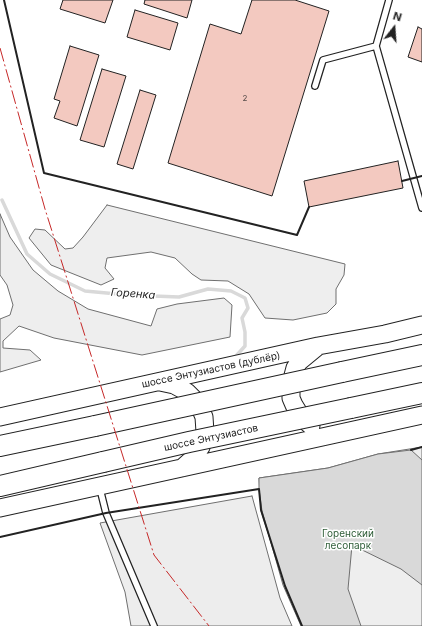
<!DOCTYPE html>
<html>
<head>
<meta charset="utf-8">
<style>
	body { margin:0 }
	#map { position:relative; width:422px; height:626px; overflow:hidden; background:#fff; font-family:Inter,sans-serif }
	canvas { display:block }
	.north { position:absolute; left:374px; top:8px; width:40px; height:40px; -webkit-text-stroke:3px #fff; paint-order:stroke; rotate:17deg; font-size:11px; font-weight:700; line-height:16px; text-align:center; color:#222 }
	.north::after { content:''; display:block; margin:auto; width:14px; height:18px; background:#222; clip-path:polygon(50% 0,100% 100%,50% 72%,0 100%) }
</style>
</head>
<body>
<div id="map">
<canvas width="422" height="626"></canvas>
<div class="north">N</div>
</div>
<script>
const context = document.querySelector('canvas').getContext('2d');
context.lineJoin = 'round';
function fill(path, color) { context.fillStyle = color; context.fill(path, 'evenodd'); }
const poly = rows => new Path2D(rows.map(r => 'M' + r).join(''));
function strokePath(path, color, width, dash) { context.strokeStyle = color; context.lineWidth = width; context.lineCap = dash ? 'butt' : 'round'; context.setLineDash(dash || []); context.stroke(path); }
function label(font, color, halo, rows, align = 'center') {
  context.font = font + ' Inter,sans-serif'; context.lineWidth = 3; context.setLineDash([]); context.textBaseline = 'middle'; context.strokeStyle = halo; context.fillStyle = color; for (const [text, x, y, turn = 0] of rows) {
    context.save(); context.translate(x, y); context.rotate((+turn || 0) * Math.PI / 180); context.textAlign = isNaN(turn) ? turn : align; if (halo) context.strokeText(text, 0, 0); context.fillText(text, 0, 0); context.restore();
  }
}
const green = poly([
	[107,205,345,264,344,275,336,289,336,304,327,313,293,320,265,318,249,294,228,281,201,280,192,274,175,258,151,252,107,258,105,268,114,279,101,285,51,265,29,238,35,229,45,230,65,249,73,248,83,237,107,205],
	[0,214,10,237,33,270,58,291,88,309,151,326,157,309,177,304,224,298,232,305,230,337,142,355,54,338,19,326,3,341,3,348,30,350,41,360,0,372,0,319,10,315,13,305,7,285,0,275,0,214],
	[422,447,422,626,302,626,285,586,261,511,259,478,328,468,378,454,422,447]
]);
fill(green, '#eee');
strokePath(green, '#6f6f6f', 1);
const parking = poly([
	[252,496,280,598,292,626,131,626,125,592,100,523,252,496]
]);
fill(parking, '#ededed');
strokePath(parking, '#6f6f6f', 1);
const water = poly([
	[411,450,422,460,422,585,401,569,352,545,348,589,361,626,301,626,283,585,262,511,259,489,259,478,328,468,378,454,411,450]
]);
fill(water, '#d9d9d9');
strokePath(water, '#6f6f6f', 1);
strokePath(poly([
	[2,200,27,254,50,274,85,291,128,295,179,297,208,289,231,291,245,298,248,308,242,318,245,332,245,346,236,356]
]), '#d9d9d9', 3.5);
const building = poly([
	[63,0,113,0,105,23,60,9,63,0],
	[145,0,192,0,187,18,144,4,145,0],
	[252,0,295,0,329,11,272,196,168,163,210,24,241,34,252,0],
	[135,10,178,23,170,50,127,37,135,10],
	[418,27,422,29,422,62,408,57,418,27],
	[70,46,99,55,77,126,54,118,60,101,54,99,70,46],
	[102,69,126,76,104,147,80,140,102,69],
	[140,90,156,95,133,169,117,164,140,90],
	[398,161,403,188,309,207,304,181,398,161]
]);
fill(building, '#f3c9c0');
strokePath(building, '#222', 1);
const lane = poly([
	[389,0,376,46,422,208],
	[315,86,323,60,376,46],
	[100,489,106,513,154,626]
]);
const primary = poly([
	[160,382,174,385,187,392,198,403,204,417,205,432,201,447,192,459,182,468],
	[0,417,318,346,385,334,422,325],
	[311,426,302,418,294,405,291,398,291,383,295,368,299,362,316,348],
	[0,508,422,415]
]);
const highway = poly([
	[342,372,422,355],
	[351,408,422,393],
	[0,446,95,426],
	[0,486,103,462]
]);
strokePath(lane, '#222', 8);
strokePath(primary, '#222', 19);
strokePath(highway, '#222', 22);
strokePath(lane, '#fff', 5.5);
strokePath(primary, '#fff', 17);
strokePath(highway, '#fff', 20);
const highwayBridge = poly([
	[95,426,342,372],
	[103,462,189,442,351,408]
]);
strokePath(highwayBridge, '#222', 22, []);
strokePath(highwayBridge, '#fff', 20);
strokePath(poly([
	[4,0,44,173,297,235,309,207],
	[402,181,422,176],
	[411,450,422,447],
	[0,537,106,513,259,489,261,510,285,586,302,626]
]), '#222', 2);
strokePath(poly([
	[0,48,45,209,154,555,209,626]
]), '#c62828', 1, [14, 3, 2, 3]);
label('8px', '#564c4a', null, [
	["2",245,99]
]);
label('10px', '#222', '#fff', [
	["шоссе Энтузиастов (дублёр)",211,370,-12],
	["шоссе Энтузиастов",211,438,-12]
]);
label('10px', '#2f5e38', '#fff', [
	["Горенский",348,534],
	["лесопарк",348,546]
]);
label('italic 11px', '#222', '#fff', [
	["Горенка",133,294,4]
]);
</script>
</body>
</html>
